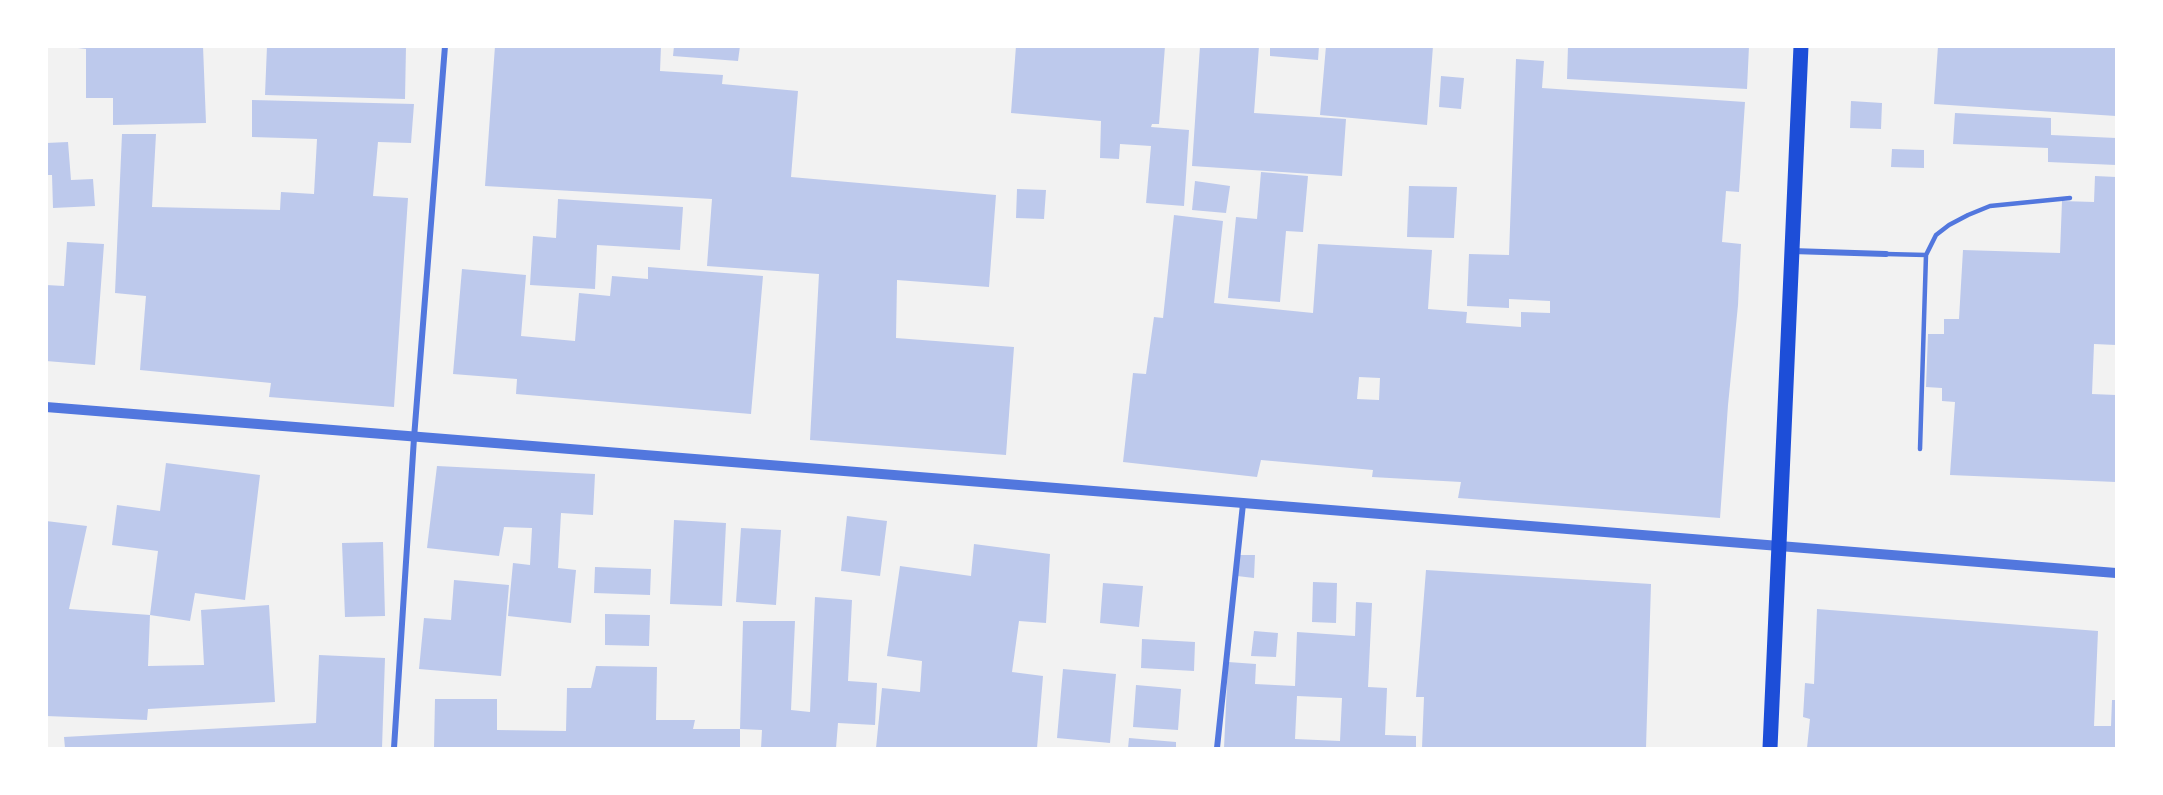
<!DOCTYPE html>
<html>
<head>
<meta charset="utf-8">
<style>
	body { margin:0 }
	#map { position:relative; width:2163px; height:795px; overflow:hidden; background:#f2f2f2; font-family:"Space Grotesk",sans-serif }
	canvas { display:block }
	.frame { position:absolute; inset:0; border:48px solid #fff; pointer-events:none }
</style>
</head>
<body>
<div id="map">
<canvas width="2163" height="795"></canvas>
<div class="frame"></div>
</div>
<script>
const context = document.querySelector('canvas').getContext('2d');
context.lineJoin = 'round';
function fill(path, color) { context.fillStyle = color; context.fill(path, 'evenodd'); }
const poly = rows => new Path2D(rows.map(r => 'M' + r).join(''));
function strokePath(path, color, width, dash) { context.strokeStyle = color; context.lineWidth = width; context.lineCap = dash ? 'butt' : 'round'; context.setLineDash(dash || []); context.stroke(path); }
fill(poly([
	[79,46,203,46,206,123,113,125,113,98,86,98,86,49,78,48],
	[267,46,406,46,405,99,265,95],
	[495,46,661,46,660,71,723,75,722,84,798,91,791,177,996,195,989,287,897,280,896,338,1014,347,1006,455,810,440,819,274,707,266,712,199,485,186],
	[674,46,740,46,738,61,673,56],
	[1016,46,1165,46,1159,124,1152,124,1151,127,1189,130,1184,206,1146,203,1151,146,1120,144,1119,159,1100,158,1101,121,1011,113],
	[1200,46,1259,46,1254,113,1346,119,1342,176,1192,166],
	[1270,46,1319,46,1318,60,1270,56],
	[1326,46,1433,46,1427,125,1320,115],
	[1568,46,1749,46,1747,89,1567,79],
	[1938,46,2116,46,2116,116,1934,104],
	[1516,59,1544,61,1542,88,1745,102,1739,192,1726,191,1722,242,1741,244,1738,305,1728,405,1720,518,1458,498,1461,482,1372,477,1373,470,1261,460,1257,477,1123,462,1133,373,1146,374,1154,317,1163,318,1174,215,1223,221,1214,303,1313,313,1318,244,1432,250,1428,309,1467,312,1466,323,1521,327,1521,312,1550,313,1550,301,1509,299,1509,308,1467,306,1469,254,1509,255],
	[1359,377,1380,378,1379,400,1357,399],
	[1441,76,1464,78,1461,109,1439,107],
	[252,100,414,104,411,143,378,142,373,196,408,198,394,407,269,397,271,383,140,370,146,296,115,293,122,134,156,134,152,207,280,210,281,192,314,194,317,139,252,137],
	[1851,101,1882,103,1881,129,1850,128],
	[1955,113,2051,118,2051,135,2116,138,2116,165,2048,162,2048,148,1953,144],
	[68,142,71,180,93,179,95,206,53,208,52,175,46,175,46,143],
	[1892,149,1924,150,1924,168,1891,167],
	[1261,172,1308,176,1303,232,1286,231,1280,302,1228,298,1236,217,1257,219],
	[2095,176,2116,177,2116,345,2094,344,2092,394,2116,395,2116,482,1950,475,1955,402,1942,401,1942,388,1926,387,1928,334,1944,334,1944,319,1959,319,1963,250,2060,253,2062,201,2094,202],
	[1195,181,1230,186,1226,213,1192,210],
	[1409,186,1457,187,1454,238,1407,237],
	[1017,189,1046,190,1044,219,1016,218],
	[558,199,683,207,680,250,597,245,595,289,530,285,533,236,556,238],
	[67,242,104,244,95,365,46,361,46,285,64,286],
	[648,267,763,276,751,414,516,394,517,379,453,374,462,269,526,275,521,336,575,341,579,293,610,296,612,276,648,279],
	[166,463,260,475,245,600,195,593,190,621,150,615,158,551,112,545,117,505,160,511],
	[437,466,595,474,593,515,561,513,558,568,576,570,571,623,508,616,513,563,530,565,532,528,504,527,499,556,427,548],
	[847,516,887,521,880,576,841,571],
	[674,520,726,523,722,606,670,604],
	[46,521,87,526,69,609,150,615,148,666,204,665,201,610,269,605,275,702,148,709,147,720,46,716],
	[741,528,781,530,776,605,736,602],
	[383,542,385,616,345,617,342,543],
	[974,544,1050,554,1046,623,1019,621,1012,672,1043,676,1037,748,876,748,882,688,920,692,922,661,887,656,900,566,971,576],
	[1238,555,1255,555,1254,578,1237,576],
	[595,567,651,569,650,595,594,593],
	[1426,570,1651,584,1646,748,1422,748,1424,697,1416,697],
	[454,580,509,585,501,676,419,669,424,618,451,620],
	[1313,582,1337,583,1336,623,1312,622],
	[1103,583,1143,586,1139,627,1100,623],
	[815,597,852,600,848,681,877,683,875,725,838,723,836,748,761,748,762,730,740,729,743,621,795,621,791,710,810,712],
	[1356,602,1372,603,1368,687,1387,688,1385,735,1416,736,1416,748,1224,748,1228,662,1256,664,1255,684,1295,686,1297,632,1355,636],
	[1297,696,1342,698,1340,741,1295,739],
	[1817,609,2098,631,2094,726,2111,726,2112,700,2116,700,2116,748,1807,748,1810,719,1803,717,1805,683,1814,684],
	[605,614,650,615,649,646,605,645],
	[1254,631,1278,633,1276,657,1251,656],
	[1142,639,1195,642,1194,671,1141,668],
	[319,655,385,658,382,748,65,748,64,737,316,723],
	[596,666,657,667,656,720,695,720,693,729,740,729,740,748,434,748,435,699,497,699,497,730,566,731,567,688,591,688],
	[1063,669,1116,674,1110,743,1057,738],
	[1136,685,1181,689,1178,730,1133,727],
	[1129,738,1176,742,1176,748,1128,748]
]), '#bdc9ec');
strokePath(poly([
	[1886,254,1926,255,1920,449],
	[1926,255,1936,235,1949,225,1968,215,1990,206,2070,198]
]), '#5277de', 4.5);
strokePath(poly([
	[1792,251,1886,254],
	[394,748,414,438,445,46],
	[1217,748,1243,504]
]), '#5277de', 6);
strokePath(poly([
	[46,407,2116,573]
]), '#5277de', 10);
strokePath(poly([
	[1770,748,1801,46]
]), '#1d4ed8', 15);
</script>
</body>
</html>
